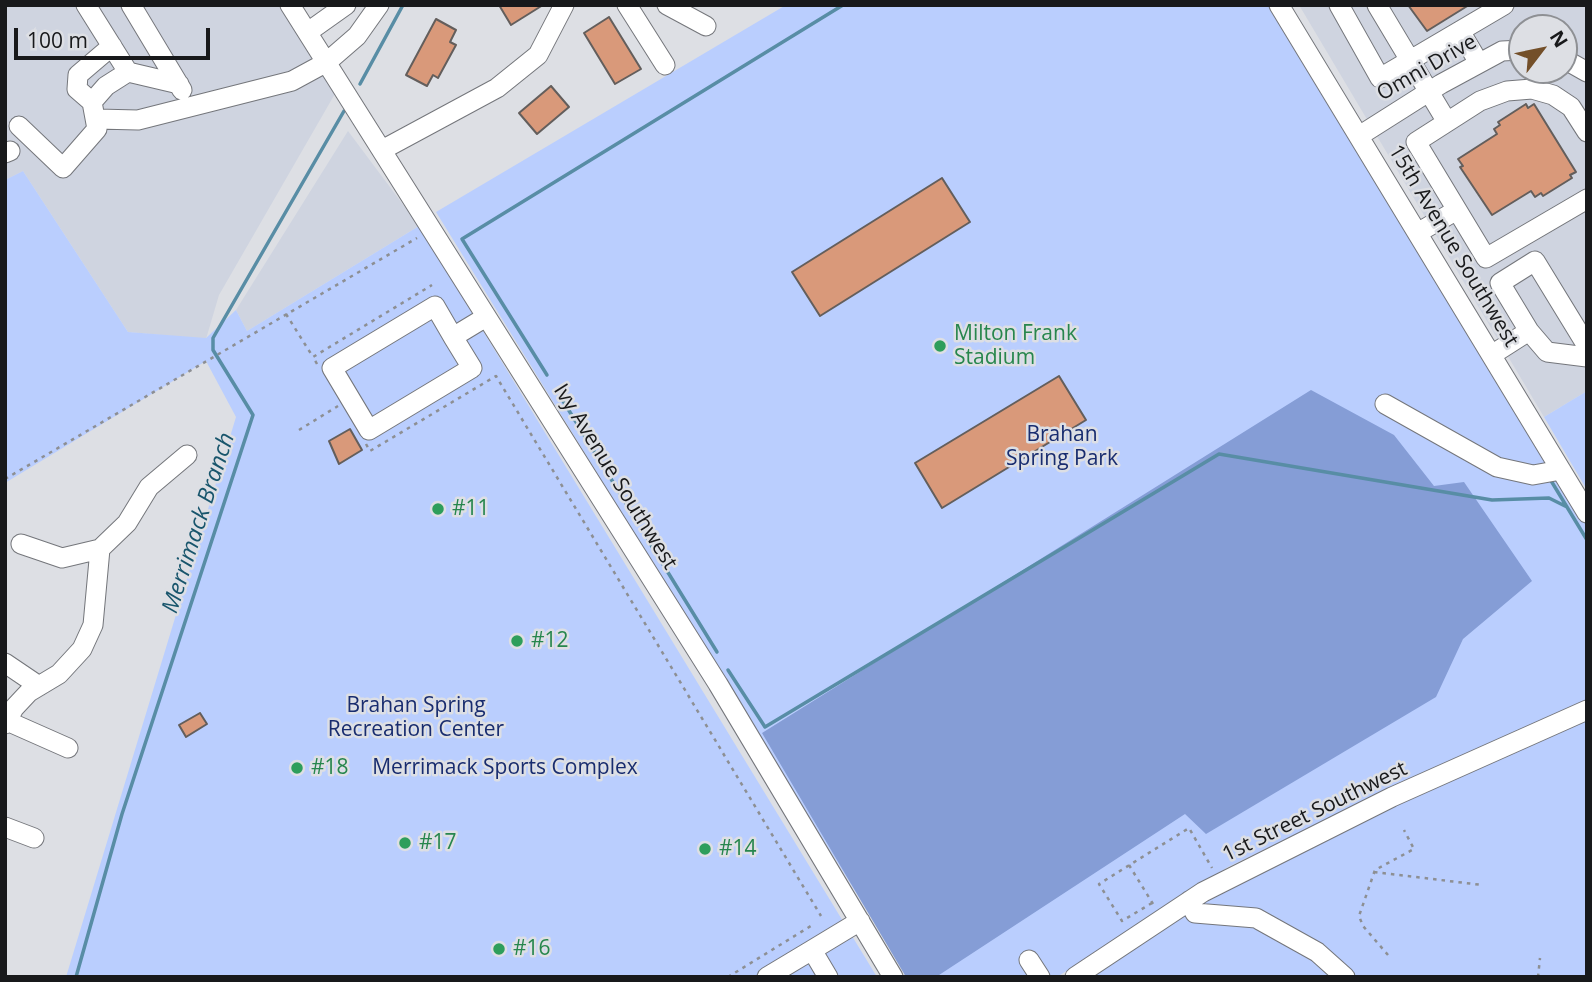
<!DOCTYPE html>
<html>
<head>
<meta charset="utf-8">
<style>
	body { margin:0 }
	#map { position:relative; width:1592px; height:982px; overflow:hidden; background:#dddfe4; font-family:"Open Sans",sans-serif }
	canvas { display:block }
	.frame { position:absolute; inset:0; border:7px solid #18191b; pointer-events:none }
	.north { position:absolute; left:1508px; top:14px; width:70px; height:70px; box-sizing:border-box; background:#dddfe4; border:2px solid #8e9094; border-radius:50%; rotate:58deg; font-size:19px; font-weight:700; line-height:28px; text-align:center; color:#18191b }
	.north::after { content:''; display:block; margin:auto; width:24px; height:32px; background:#734f29; clip-path:polygon(50% 0,100% 100%,50% 72%,0 100%) }
	.scale { position:absolute; left:14px; top:28px; width:196px; height:32px; box-sizing:border-box; border:4px solid #18191b; border-top:0; padding-left:9px; font-size:21px; line-height:24px; white-space:nowrap; color:#18191b; -webkit-text-stroke:5px #dddfe4; paint-order:stroke }
</style>
</head>
<body>
<div id="map">
<canvas width="1592" height="982"></canvas>
<div class="frame"></div>
<div class="north">N</div>
<div class="scale">100 m</div>
</div>
<script>
const context = document.querySelector('canvas').getContext('2d');
context.lineJoin = 'round';
function fill(path, color) { context.fillStyle = color; context.fill(path, 'evenodd'); }
const poly = rows => new Path2D(rows.map(r => 'M' + r).join(''));
function strokePath(path, color, width, dash) { context.strokeStyle = color; context.lineWidth = width; context.lineCap = dash ? 'butt' : 'round'; context.setLineDash(dash || []); context.stroke(path); }
function label(font, color, halo, rows, align = 'center') {
  context.font = font + ' "Open Sans",sans-serif'; context.lineWidth = 5; context.setLineDash([]); context.textBaseline = 'middle'; context.strokeStyle = halo; context.fillStyle = color; for (const [text, x, y, turn = 0] of rows) {
    context.save(); context.translate(x, y); context.rotate((+turn || 0) * Math.PI / 180); context.textAlign = isNaN(turn) ? turn : align; if (halo) context.strokeText(text, 0, 0); context.fillText(text, 0, 0); context.restore();
  }
}
fill(poly([
	[5,5,283,5,336,92,219,295,206,339,128,332,23,171,5,180],
	[1299,5,1587,5,1587,391,1544,417],
	[1522,28,1564,28,1564,70,1522,70],
	[348,131,419,226,247,331,236,310]
]), '#cfd4e0');
fill(poly([
	[786,5,1270,5,1587,526,1587,701,1373,797,1228,867,1057,977,908,977,436,212],
	[23,171,128,332,206,338,236,310,247,331,419,226,877,977,66,977,236,417,206,361,5,483,5,180],
	[1587,391,1587,490,1544,417],
	[1587,719,1587,977,1083,977,1235,882,1361,818]
]), '#bacefe');
fill(poly([
	[1311,390,1394,435,1434,486,1464,482,1532,581,1463,639,1436,697,1206,834,1185,814,936,977,906,977,762,733]
]), '#859dd6');
strokePath(poly([
	[360,84,403,5],
	[547,375,462,239,843,5],
	[560,396,632,513],
	[1550,479,1587,540],
	[648,540,717,652],
	[728,670,765,727,1219,454,1492,500,1549,498,1567,507],
	[76,977,122,814,253,415,213,350,213,338,344,111]
]), '#588da5', 3.5);
const building = poly([
	[499,5,543,5,511,25,499,5],
	[1408,5,1469,5,1427,31,1408,5],
	[609,17,641,69,615,84,584,33,609,17],
	[436,19,456,30,450,42,456,45,438,78,433,75,427,86,406,75,436,19],
	[551,86,569,107,537,134,519,113,551,86],
	[1526,104,1528,108,1534,104,1576,172,1570,175,1572,178,1543,196,1541,193,1535,197,1531,191,1492,215,1460,167,1463,166,1458,159,1497,134,1494,129,1500,125,1498,122,1526,104],
	[942,178,970,222,820,316,792,272,942,178],
	[1059,376,1086,420,942,508,915,463,1059,376],
	[350,429,362,450,339,464,329,441,350,429],
	[200,713,207,724,186,737,179,725,200,713]
]);
fill(building, '#d9997a');
strokePath(building, '#635e5c', 2);
const minor = poly([
	[86,5,128,72,179,84],
	[131,5,182,90],
	[290,5,718,684,893,977],
	[627,5,665,65],
	[667,5,706,26],
	[1279,5,1587,513],
	[1339,5,1380,78,1504,5],
	[1377,5,1447,122],
	[1460,31,1479,63],
	[308,32,346,5],
	[1564,59,1587,72],
	[92,102,106,86,128,72],
	[97,119,138,120,292,81,327,62,357,36,379,5],
	[19,126,63,168,97,129,92,102,77,89,78,75,112,46],
	[1587,132,1571,107,1553,95,1532,89,1507,91,1480,101,1416,142,1486,258,1587,199],
	[1359,136,1441,84,1502,51,1522,50],
	[382,150,497,88,538,55,564,5],
	[5,153,10,151],
	[1419,232,1457,210],
	[1529,331,1500,283,1535,261,1587,346],
	[453,337,472,368,369,430,332,368,435,306,453,337,486,317],
	[1493,354,1529,331,1547,352,1587,357],
	[1385,404,1497,467,1533,475,1561,470],
	[21,544,62,558,100,549,127,523,149,487,187,455],
	[5,663,39,686],
	[7,721,68,748],
	[5,724,14,708,29,692,59,674,82,649,93,625,100,549],
	[5,827,34,838],
	[1189,901,1195,913,1256,918,1317,952,1345,977],
	[1029,960,1040,977],
	[767,977,812,950],
	[828,977,812,950,860,921],
	[1075,977,1203,892,1392,797,1587,710]
]);
strokePath(minor, '#74767b', 21);
strokePath(poly([
	[286,314,313,357],
	[317,364,313,357,432,285],
	[299,430,338,406],
	[366,444,370,451,496,376,821,916],
	[5,479,417,238],
	[1129,865,1153,904],
	[1374,872,1482,885],
	[1152,903,1122,921,1099,884,1189,828,1212,868],
	[1388,955,1363,926,1359,916,1375,870,1414,849,1404,830],
	[728,977,814,924],
	[1538,977,1540,958]
]), '#8d8f93', 2.5, [3.5, 5]);
strokePath(minor, '#fff', 19);
for (const [x, y, r, color] of [
	[940,346,7,"#2e9e5b"],
	[438,509,7,"#2e9e5b"],
	[517,641,7,"#2e9e5b"],
	[297,768,7,"#2e9e5b"],
	[405,843,7,"#2e9e5b"],
	[705,849,7,"#2e9e5b"],
	[499,949,7,"#2e9e5b"]
]) { const dot = new Path2D(); dot.arc(x, y, r, 0, 2 * Math.PI); context.fillStyle = color; context.fill(dot); strokePath(dot, '#dddfe4', 2.5); }
label('21px', '#18191b', '#dddfe4', [
	["Omni Drive",1427,68,-30],
	["15th Avenue Southwest",1453,246,59],
	["Ivy Avenue Southwest",615,477,58],
	["1st Street Southwest",1315,812,-26]
]);
label('21px', '#27864d', '#dddfe4', [
	["Milton Frank",954,334],
	["Stadium",954,358],
	["#11",452,509],
	["#12",531,641],
	["#18",311,768],
	["#17",419,843],
	["#14",719,849],
	["#16",513,949]
], 'left');
label('21px', '#182c6f', '#dddfe4', [
	["Brahan",1062,435],
	["Spring Park",1062,459],
	["Brahan Spring",416,706],
	["Recreation Center",416,730],
	["Merrimack Sports Complex",505,768]
]);
label('italic 23px', '#18556c', '#dddfe4', [
	["Merrimack Branch",199,523,-72]
]);
</script>
</body>
</html>
